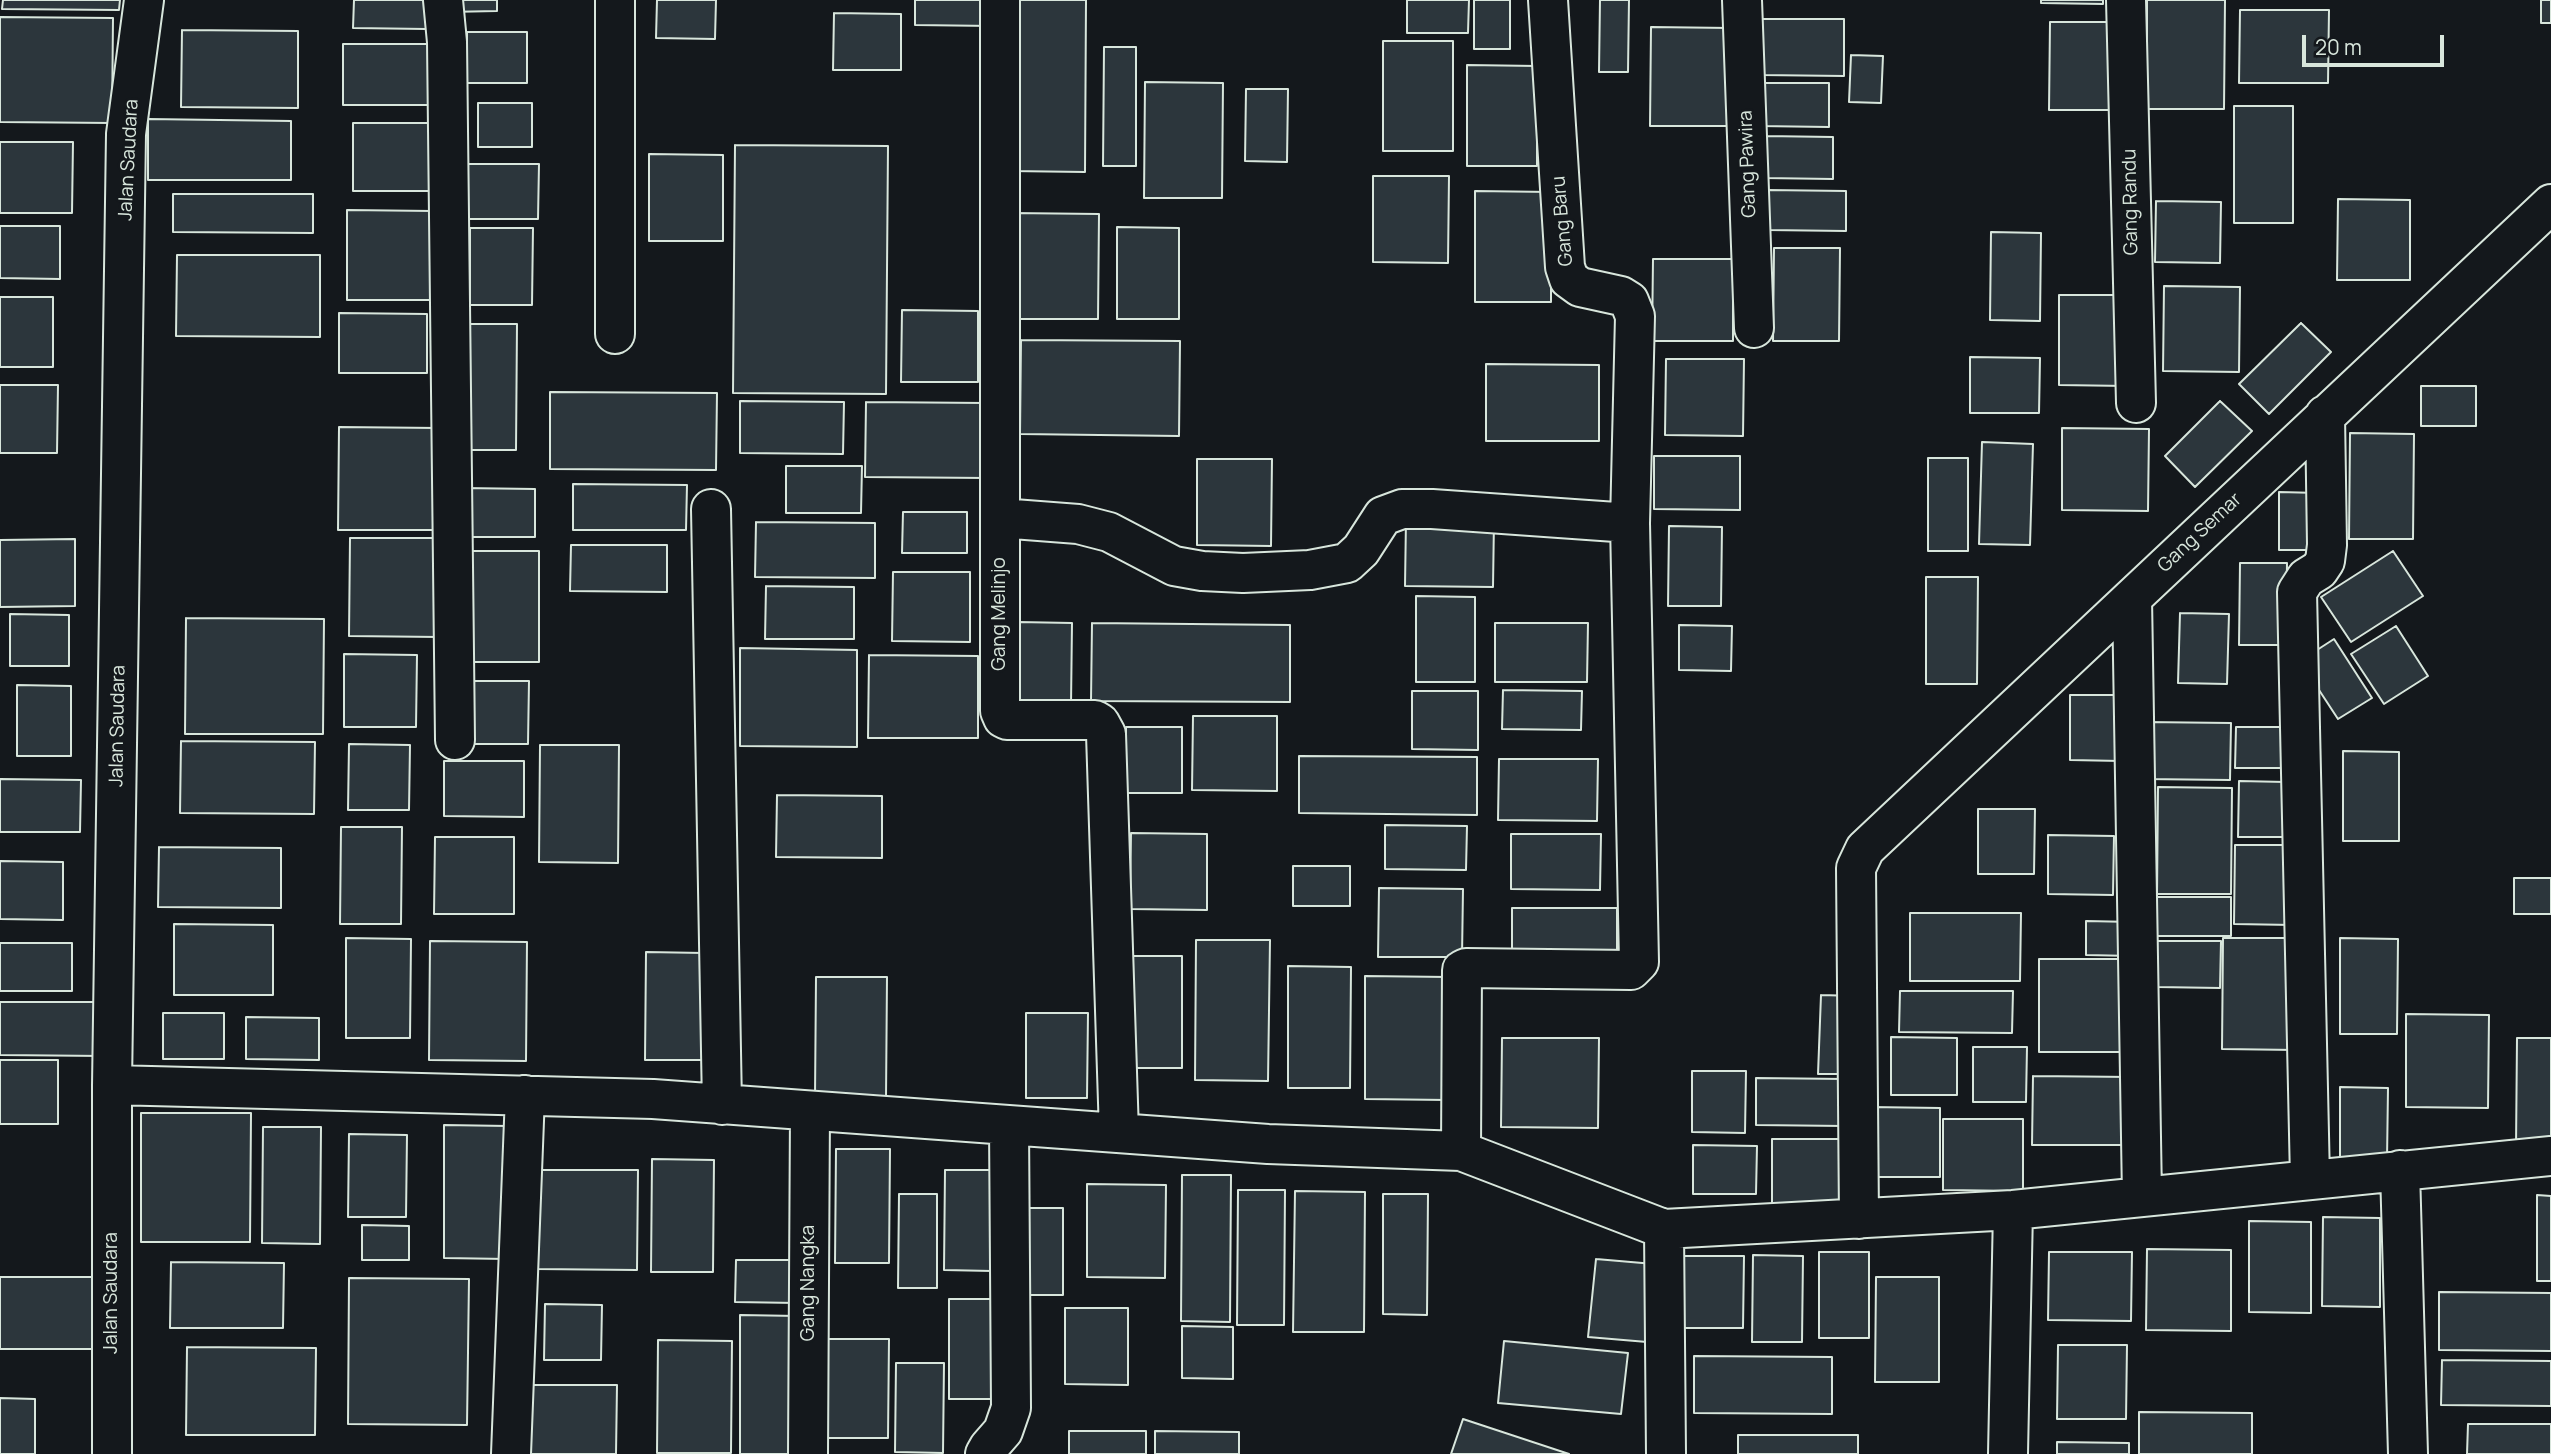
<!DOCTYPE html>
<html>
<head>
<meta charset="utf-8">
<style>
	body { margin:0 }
	#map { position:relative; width:2551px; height:1454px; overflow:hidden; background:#14181c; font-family:Manrope,sans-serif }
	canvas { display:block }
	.scale { position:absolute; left:2302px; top:35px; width:142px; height:32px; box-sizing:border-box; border:4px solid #d8e6dc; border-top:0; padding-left:9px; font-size:21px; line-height:24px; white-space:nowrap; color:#d8e6dc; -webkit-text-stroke:5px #14181c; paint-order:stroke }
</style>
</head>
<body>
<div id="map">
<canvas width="2551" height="1454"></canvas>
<div class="scale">20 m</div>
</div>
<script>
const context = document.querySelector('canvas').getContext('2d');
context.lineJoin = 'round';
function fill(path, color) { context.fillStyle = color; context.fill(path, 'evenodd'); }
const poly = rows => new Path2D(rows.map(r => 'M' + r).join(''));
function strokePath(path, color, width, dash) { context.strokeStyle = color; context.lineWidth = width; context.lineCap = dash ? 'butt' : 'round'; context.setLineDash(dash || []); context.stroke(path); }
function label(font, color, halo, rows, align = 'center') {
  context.font = font + ' Manrope,sans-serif'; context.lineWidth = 5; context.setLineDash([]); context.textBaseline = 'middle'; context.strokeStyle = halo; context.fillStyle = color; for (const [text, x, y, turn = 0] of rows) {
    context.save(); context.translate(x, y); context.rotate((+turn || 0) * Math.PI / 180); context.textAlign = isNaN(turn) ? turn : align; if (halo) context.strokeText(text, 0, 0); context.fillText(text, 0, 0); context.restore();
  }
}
const building = poly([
	[3,0,120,0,119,10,2,9,3,0],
	[354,0,426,0,426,29,353,28,354,0],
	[447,0,497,0,497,11,447,12,447,0],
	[657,0,716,0,715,39,656,38,657,0],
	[915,0,993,0,993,26,915,25,915,0],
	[1010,0,1086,0,1085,172,1010,171,1010,0],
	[1407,0,1469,0,1468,33,1407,33,1407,0],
	[1474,0,1510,0,1510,49,1474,49,1474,0],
	[1600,0,1629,0,1628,72,1599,72,1600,0],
	[2041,0,2103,0,2103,4,2041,3,2041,0],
	[2147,0,2225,0,2224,109,2147,109,2147,0],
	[2541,0,2551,0,2551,23,2541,23,2541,0],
	[2240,10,2329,10,2328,83,2239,83,2240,10],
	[834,13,901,14,901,70,833,70,834,13],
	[0,17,113,18,112,123,0,122,0,17],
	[1761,19,1844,19,1844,76,1761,75,1761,19],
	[2050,22,2112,22,2111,110,2049,110,2050,22],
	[1651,27,1730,28,1730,126,1650,126,1651,27],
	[182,30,298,31,298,108,181,107,182,30],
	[467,32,527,32,527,83,467,83,467,32],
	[1383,41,1453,41,1453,151,1383,151,1383,41],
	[343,44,438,44,438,105,343,105,343,44],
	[1104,47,1136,47,1136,166,1103,166,1104,47],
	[1851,55,1883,56,1881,103,1849,102,1851,55],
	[1467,65,1537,66,1537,166,1467,166,1467,65],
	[1145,82,1223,83,1222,198,1144,198,1145,82],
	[1760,83,1829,83,1829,127,1759,126,1760,83],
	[1246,89,1288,89,1287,162,1245,161,1246,89],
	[478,103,532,103,532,147,478,147,478,103],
	[2234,106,2293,106,2293,223,2234,223,2234,106],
	[148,119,291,121,291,180,148,180,148,119],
	[353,123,429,123,429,191,353,191,353,123],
	[1765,136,1833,137,1833,179,1764,178,1765,136],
	[0,142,73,142,72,213,0,213,0,142],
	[735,145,888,146,886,394,733,393,735,145],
	[649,154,723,155,723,241,649,241,649,154],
	[466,164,539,164,538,219,466,219,466,164],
	[1373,176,1449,176,1448,263,1373,262,1373,176],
	[1767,190,1846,191,1846,231,1767,230,1767,190],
	[1475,191,1551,192,1551,302,1475,302,1475,191],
	[173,194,313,194,313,233,173,232,173,194],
	[2338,199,2410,200,2410,280,2337,280,2338,199],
	[2156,201,2221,202,2220,263,2155,262,2156,201],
	[347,210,432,211,431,300,347,300,347,210],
	[1012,213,1099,214,1098,319,1011,319,1012,213],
	[0,226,60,226,60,279,0,278,0,226],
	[1117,227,1179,228,1179,319,1117,319,1117,227],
	[470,228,533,228,532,305,470,305,470,228],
	[1991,232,2041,233,2040,321,1990,320,1991,232],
	[1774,248,1840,248,1839,341,1773,341,1774,248],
	[177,255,320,255,320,337,176,336,177,255],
	[1653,259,1733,259,1733,341,1652,341,1653,259],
	[2164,286,2240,287,2239,372,2163,371,2164,286],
	[2059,295,2128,295,2127,386,2059,385,2059,295],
	[0,297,53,297,53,367,0,367,0,297],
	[902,310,978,311,978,382,901,382,902,310],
	[339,313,427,314,427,373,339,373,339,313],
	[2301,323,2331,352,2269,414,2239,384,2301,323],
	[464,324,517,324,516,450,463,450,464,324],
	[1021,340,1180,341,1179,436,1020,434,1021,340],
	[1970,357,2040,358,2039,413,1970,413,1970,357],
	[1666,359,1744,359,1743,436,1665,435,1666,359],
	[1486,364,1599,365,1599,441,1486,441,1486,364],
	[0,385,58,385,57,453,0,453,0,385],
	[2421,386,2476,386,2476,426,2421,426,2421,386],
	[550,392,717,393,716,470,550,469,550,392],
	[740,401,844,402,843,454,740,453,740,401],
	[2220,401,2252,431,2195,487,2165,456,2220,401],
	[866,402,986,403,986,478,865,477,866,402],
	[339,427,438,428,437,530,338,530,339,427],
	[2062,428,2149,429,2148,511,2062,510,2062,428],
	[2350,433,2414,434,2413,539,2349,539,2350,433],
	[1982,442,2033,444,2030,545,1979,544,1982,442],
	[1654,456,1740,456,1740,510,1654,509,1654,456],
	[1928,458,1968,458,1968,551,1928,551,1928,458],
	[1197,459,1272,459,1271,546,1197,545,1197,459],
	[786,466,862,466,861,513,786,513,786,466],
	[573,484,687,485,686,530,573,530,573,484],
	[463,488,535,489,535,537,463,537,463,488],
	[2279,492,2319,493,2318,550,2279,550,2279,492],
	[903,512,967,512,967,553,902,553,903,512],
	[1406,519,1494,520,1493,587,1405,586,1406,519],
	[756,522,875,523,875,578,755,577,756,522],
	[1669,526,1722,527,1721,606,1668,606,1669,526],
	[350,538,440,538,439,637,349,636,350,538],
	[75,539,75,606,0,607,0,540,75,539],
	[571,545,667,545,667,592,570,591,571,545],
	[465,551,539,551,539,662,464,662,465,551],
	[2393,551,2423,596,2351,642,2321,597,2393,551],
	[2240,563,2287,563,2286,645,2239,645,2240,563],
	[893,572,970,572,970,642,892,641,893,572],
	[1926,577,1978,577,1977,684,1926,684,1926,577],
	[766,586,854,587,854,639,765,639,766,586],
	[1416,596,1475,597,1475,682,1416,682,1416,596],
	[2180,613,2229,614,2227,684,2178,683,2180,613],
	[10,614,69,615,69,666,10,666,10,614],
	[186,618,324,619,323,734,185,734,186,618],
	[1018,622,1072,623,1071,705,1018,704,1018,622],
	[1092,623,1290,625,1290,702,1091,701,1092,623],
	[1495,623,1588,623,1587,682,1495,682,1495,623],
	[1679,625,1732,626,1731,671,1679,670,1679,625],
	[2396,626,2428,676,2384,704,2351,654,2396,626],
	[2334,639,2372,698,2338,719,2300,661,2334,639],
	[740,648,857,650,857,747,740,746,740,648],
	[344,654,417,655,416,727,344,727,344,654],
	[869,655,978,656,978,738,868,738,869,655],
	[467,681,529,681,528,744,467,744,467,681],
	[17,685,71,686,71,756,17,756,17,685],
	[1503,690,1582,691,1581,730,1502,729,1503,690],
	[1412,691,1478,691,1478,750,1412,749,1412,691],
	[2070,695,2122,695,2121,761,2070,760,2070,695],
	[1193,716,1277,716,1277,791,1192,790,1193,716],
	[2144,722,2231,723,2230,780,2144,779,2144,722],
	[1126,727,1182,727,1182,793,1126,793,1126,727],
	[2236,727,2290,727,2290,768,2235,768,2236,727],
	[181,741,315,742,314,814,180,813,181,741],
	[349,744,410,745,409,810,348,810,349,744],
	[540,745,619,745,618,863,539,862,540,745],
	[2343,751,2399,752,2399,841,2343,841,2343,751],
	[1299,756,1477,757,1477,815,1299,813,1299,756],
	[1499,759,1598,759,1597,821,1498,820,1499,759],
	[444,761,524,761,524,817,444,816,444,761],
	[0,779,81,780,80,832,0,832,0,779],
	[2239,781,2286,782,2286,837,2238,837,2239,781],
	[2158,787,2232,788,2231,894,2157,894,2158,787],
	[777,795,882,796,882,858,776,857,777,795],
	[1978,809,2035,809,2034,874,1978,874,1978,809],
	[1385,825,1467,826,1466,870,1385,869,1385,825],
	[341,827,402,827,401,924,340,924,341,827],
	[1131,833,1207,834,1207,910,1130,909,1131,833],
	[1511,834,1601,834,1600,890,1511,889,1511,834],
	[2048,835,2114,836,2113,895,2048,894,2048,835],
	[435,837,514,837,514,914,434,914,435,837],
	[2235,845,2293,845,2293,925,2234,924,2235,845],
	[159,847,281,848,281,908,158,907,159,847],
	[0,861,63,862,63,920,0,919,0,861],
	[1293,866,1350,866,1350,906,1293,906,1293,866],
	[2514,878,2551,878,2551,914,2514,914,2514,878],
	[1379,888,1463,889,1462,957,1378,957,1379,888],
	[2156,897,2231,897,2231,936,2156,936,2156,897],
	[1512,908,1617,908,1617,963,1512,962,1512,908],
	[1910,913,2021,913,2020,981,1910,981,1910,913],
	[2086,921,2133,922,2133,956,2086,955,2086,921],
	[174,924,273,925,273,995,174,995,174,924],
	[346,938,411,939,410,1038,346,1038,346,938],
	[2223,938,2297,938,2296,1050,2222,1049,2223,938],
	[2340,938,2398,939,2397,1034,2340,1034,2340,938],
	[1196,940,1270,940,1268,1081,1195,1080,1196,940],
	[430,941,527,942,526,1061,429,1060,430,941],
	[2157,941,2221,941,2220,988,2157,987,2157,941],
	[0,943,72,943,72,991,0,991,0,943],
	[646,952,704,953,703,1060,645,1060,646,952],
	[1123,956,1182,956,1182,1068,1122,1068,1123,956],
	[2039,959,2132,959,2131,1052,2039,1052,2039,959],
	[1288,966,1351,967,1350,1088,1288,1088,1288,966],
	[1365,976,1448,977,1447,1100,1365,1099,1365,976],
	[816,977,887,977,886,1098,815,1097,816,977],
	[1900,991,2013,991,2012,1033,1899,1032,1900,991],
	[1821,995,1856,996,1854,1074,1818,1074,1821,995],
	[0,1002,104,1002,103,1056,0,1055,0,1002],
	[163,1013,224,1013,224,1059,163,1059,163,1013],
	[1026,1013,1088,1013,1087,1098,1026,1098,1026,1013],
	[2406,1014,2489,1015,2488,1108,2406,1107,2406,1014],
	[246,1017,319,1018,319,1060,246,1059,246,1017],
	[1891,1037,1957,1038,1957,1095,1891,1095,1891,1037],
	[1502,1038,1599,1038,1598,1128,1501,1127,1502,1038],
	[2517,1038,2551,1038,2551,1147,2516,1147,2517,1038],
	[1973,1047,2027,1047,2026,1102,1973,1102,1973,1047],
	[0,1060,58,1060,58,1124,0,1124,0,1060],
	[1692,1071,1746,1071,1745,1133,1692,1132,1692,1071],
	[2033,1076,2132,1077,2132,1145,2032,1145,2033,1076],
	[1756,1078,1845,1079,1844,1126,1756,1125,1756,1078],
	[2340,1087,2388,1088,2387,1160,2340,1160,2340,1087],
	[1870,1107,1940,1108,1940,1177,1870,1177,1870,1107],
	[141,1113,251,1113,250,1242,141,1242,141,1113],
	[1943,1119,2023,1119,2023,1191,1943,1190,1943,1119],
	[444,1125,508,1126,507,1259,444,1258,444,1125],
	[263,1127,321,1127,320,1244,262,1243,263,1127],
	[349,1134,407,1135,406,1217,348,1217,349,1134],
	[1772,1139,1850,1139,1850,1205,1772,1204,1772,1139],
	[1693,1145,1757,1146,1756,1194,1693,1194,1693,1145],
	[836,1149,890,1149,889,1263,835,1263,836,1149],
	[652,1159,714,1160,713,1272,651,1272,652,1159],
	[537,1170,638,1170,637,1270,536,1269,537,1170],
	[945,1170,992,1170,992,1271,944,1270,945,1170],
	[1182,1175,1231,1175,1230,1322,1181,1321,1182,1175],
	[1087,1184,1166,1185,1165,1278,1087,1277,1087,1184],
	[1238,1190,1285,1190,1284,1325,1237,1325,1238,1190],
	[1295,1191,1365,1192,1364,1332,1293,1332,1295,1191],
	[899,1194,937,1194,937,1288,898,1288,899,1194],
	[1383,1194,1428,1194,1427,1315,1383,1314,1383,1194],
	[2537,1195,2551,1196,2551,1281,2537,1281,2537,1195],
	[1025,1208,1063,1208,1063,1295,1025,1295,1025,1208],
	[2323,1217,2380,1218,2380,1307,2322,1306,2323,1217],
	[2249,1221,2311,1222,2311,1313,2249,1312,2249,1221],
	[362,1225,409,1226,409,1260,362,1260,362,1225],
	[2147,1249,2231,1250,2231,1331,2146,1330,2147,1249],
	[1819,1252,1869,1252,1869,1338,1819,1338,1819,1252],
	[2049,1252,2132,1252,2131,1321,2048,1320,2049,1252],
	[1753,1255,1803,1256,1802,1342,1752,1342,1753,1255],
	[1680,1256,1744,1256,1743,1328,1679,1328,1680,1256],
	[1596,1259,1654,1264,1647,1342,1588,1337,1596,1259],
	[736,1260,797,1260,797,1303,735,1302,736,1260],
	[171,1262,284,1263,283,1328,170,1328,171,1262],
	[0,1277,97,1277,96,1349,0,1349,0,1277],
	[1876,1277,1939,1277,1939,1382,1875,1382,1876,1277],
	[349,1278,469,1279,467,1425,348,1424,349,1278],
	[2439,1292,2551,1293,2551,1351,2439,1350,2439,1292],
	[949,1299,996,1299,996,1399,949,1399,949,1299],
	[545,1304,602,1305,601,1360,544,1360,545,1304],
	[1065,1308,1128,1308,1128,1385,1065,1384,1065,1308],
	[740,1315,798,1316,797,1454,740,1454,740,1315],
	[1182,1326,1233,1327,1233,1379,1182,1378,1182,1326],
	[824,1339,889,1339,888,1438,823,1438,824,1339],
	[658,1340,732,1341,731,1453,657,1453,658,1340],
	[1504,1341,1628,1353,1621,1414,1498,1403,1504,1341],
	[2058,1345,2127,1345,2126,1419,2057,1419,2058,1345],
	[187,1347,316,1348,315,1435,186,1435,187,1347],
	[1694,1356,1832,1357,1832,1414,1694,1413,1694,1356],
	[2442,1360,2551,1361,2551,1406,2441,1405,2442,1360],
	[896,1363,944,1363,943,1453,895,1452,896,1363],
	[528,1385,617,1385,616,1454,528,1454,528,1385],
	[0,1398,35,1399,35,1454,0,1454,0,1398],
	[2139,1412,2252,1413,2252,1454,2139,1454,2139,1412],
	[1463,1419,1569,1454,1451,1454,1463,1419],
	[2468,1424,2551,1424,2551,1454,2467,1454,2468,1424],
	[1069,1431,1146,1431,1146,1454,1069,1454,1069,1431],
	[1155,1431,1239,1432,1239,1454,1155,1454,1155,1431],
	[1738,1435,1858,1435,1858,1454,1738,1454,1738,1435],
	[2057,1442,2129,1443,2129,1454,2057,1454,2057,1442]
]);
fill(building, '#2c363c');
strokePath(building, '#d8e6dc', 2);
const street = poly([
	[443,0,447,42,455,740],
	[615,0,615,334],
	[1000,0,1000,711,1003,718,1007,720,1095,720,1100,723,1106,734,1119,1133],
	[1742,0,1754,328],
	[2126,0,2136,403],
	[711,509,722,1105],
	[1000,518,1078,524,1109,532,1174,566,1202,571,1243,573,1310,570,1347,563,1361,550,1383,516,1402,509,1432,509,1630,523],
	[2132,598,2142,1197],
	[112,1085,653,1099,1268,1144,1461,1151,1664,1229,2013,1210,2551,1156],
	[1461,1151,1462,970,1466,968,1631,970,1639,962,1630,523,1635,316,1629,301,1621,296,1580,287,1569,279,1565,267,1548,0],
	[2400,1170,2408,1454],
	[2310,1179,2297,592,2306,578,2319,570,2325,561,2327,545,2325,415],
	[1859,1219,1856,868,1865,849,2551,204],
	[1664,1229,1666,1454],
	[112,1454,112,1085,126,134,144,0],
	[511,1454,525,1095],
	[808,1454,810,1111],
	[985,1454,989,1447,1003,1431,1011,1408,1009,1125],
	[2008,1454,2013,1210]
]);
strokePath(street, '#d8e6dc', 42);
strokePath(street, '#14181c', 38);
label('19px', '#d8e6dc', '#14181c', [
	["Jalan Saudara",129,160,-87],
	["Gang Pawira",1748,164,-92],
	["Gang Randu",2131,202,-91],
	["Gang Baru",1563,221,-95],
	["Gang Semar",2200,533,-43],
	["Gang Melinjo",1000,614,-90],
	["Jalan Saudara",118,726,-89],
	["Gang Nangka",809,1283,-90],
	["Jalan Saudara",112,1293,-90]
]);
</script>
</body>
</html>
